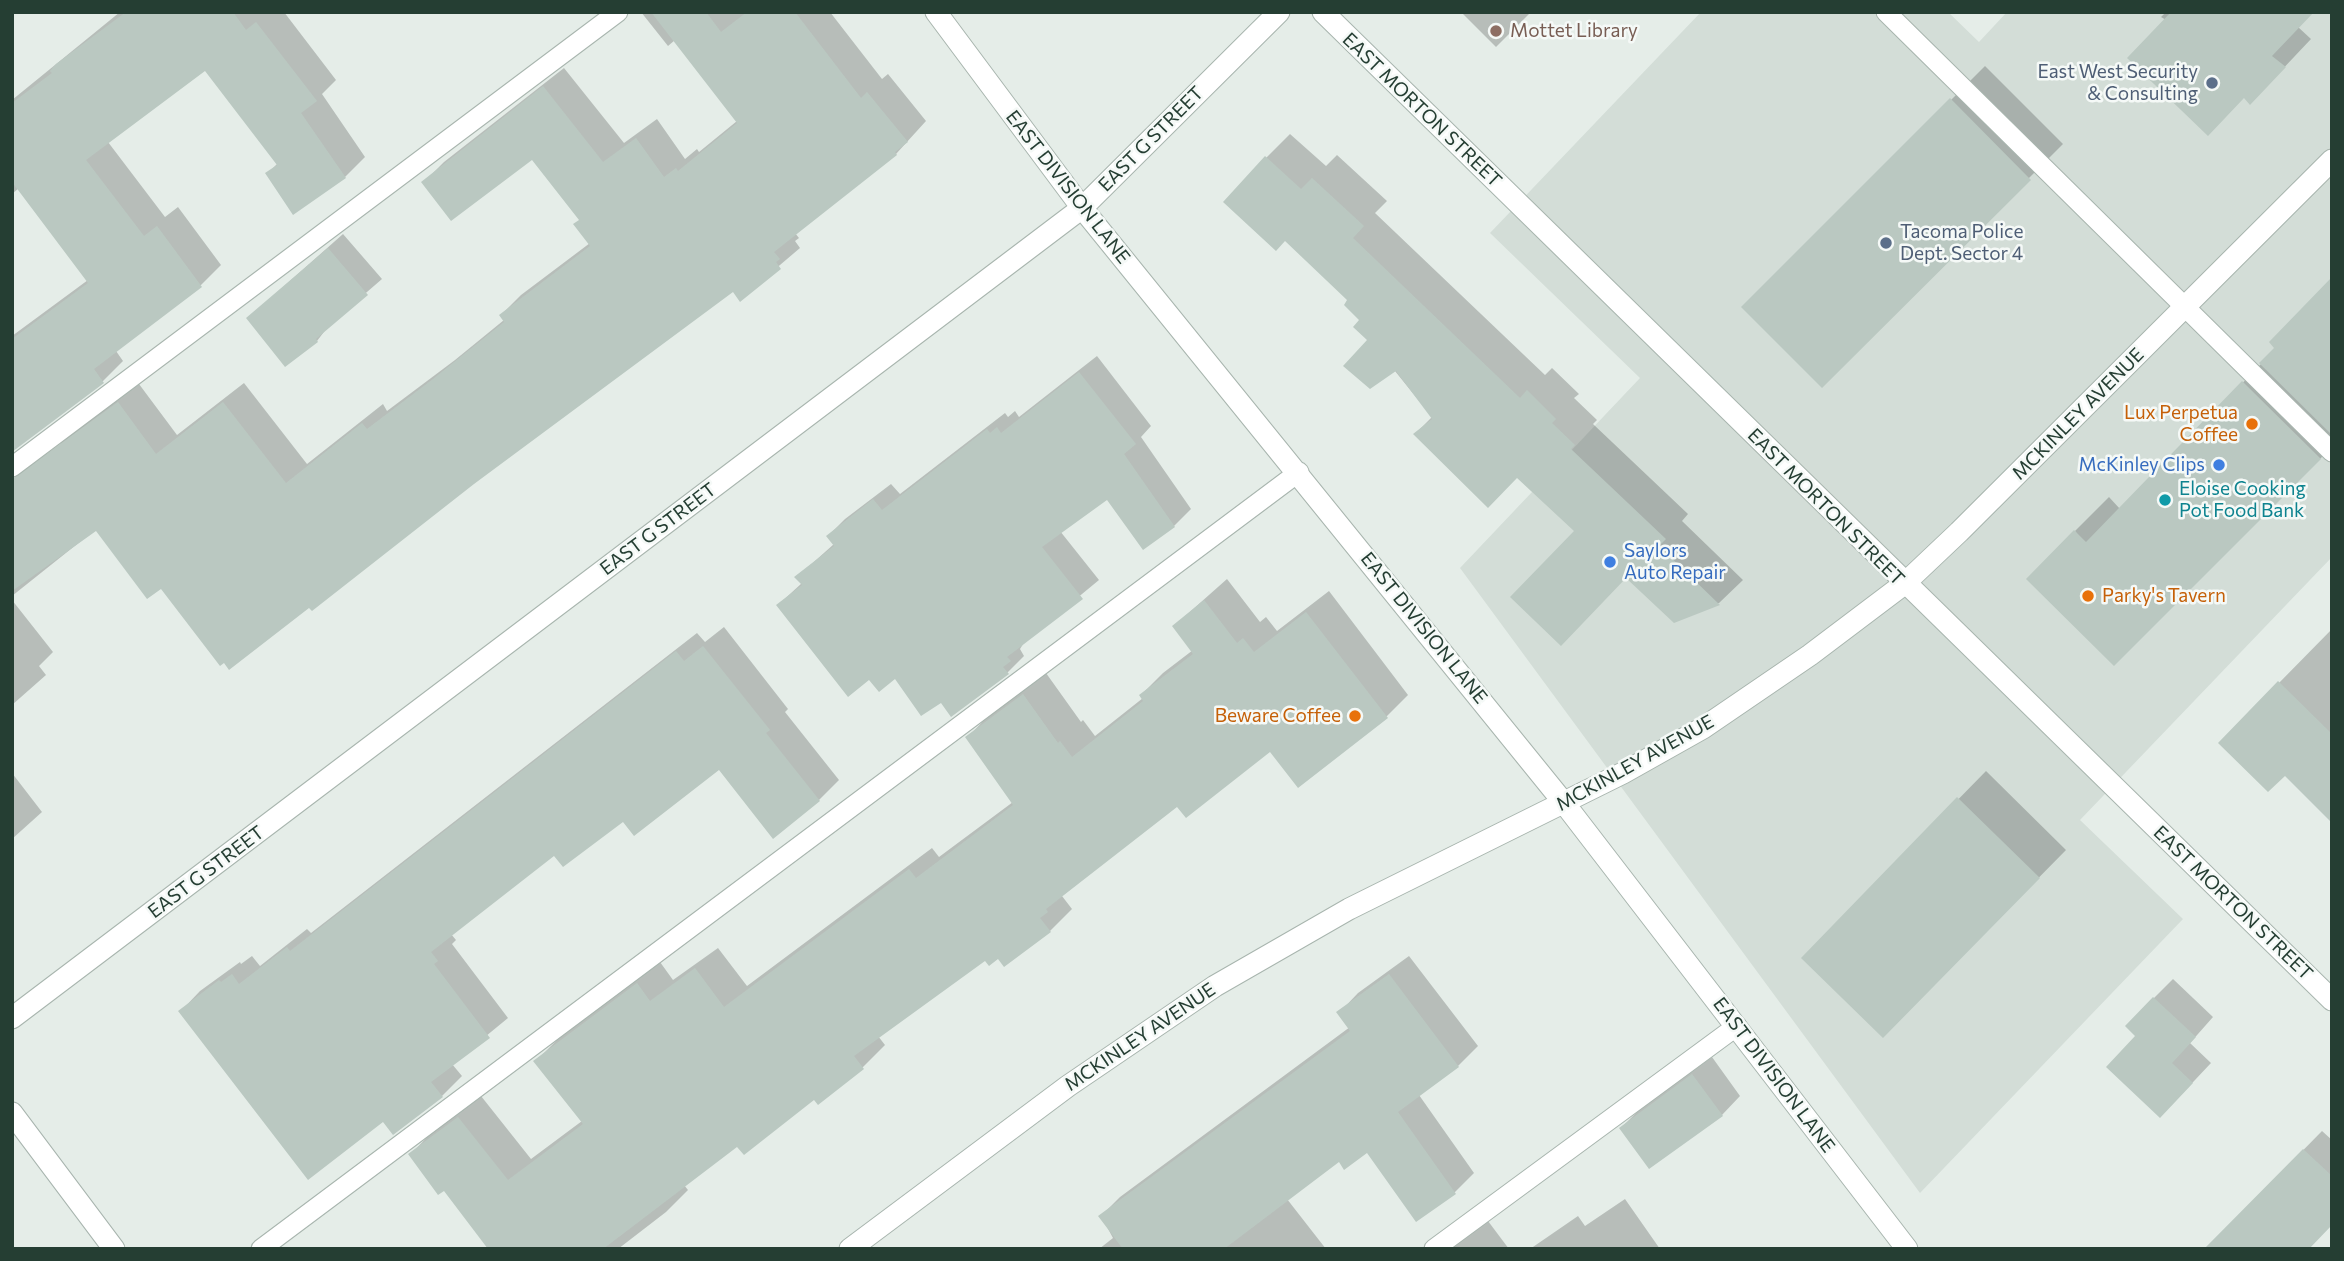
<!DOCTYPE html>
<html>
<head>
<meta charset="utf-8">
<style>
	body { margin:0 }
	#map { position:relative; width:2344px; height:1261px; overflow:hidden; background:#e5ede8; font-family:Commissioner,sans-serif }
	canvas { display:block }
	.frame { position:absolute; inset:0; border:14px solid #253e33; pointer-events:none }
</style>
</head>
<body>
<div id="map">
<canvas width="2344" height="1261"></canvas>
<div class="frame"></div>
</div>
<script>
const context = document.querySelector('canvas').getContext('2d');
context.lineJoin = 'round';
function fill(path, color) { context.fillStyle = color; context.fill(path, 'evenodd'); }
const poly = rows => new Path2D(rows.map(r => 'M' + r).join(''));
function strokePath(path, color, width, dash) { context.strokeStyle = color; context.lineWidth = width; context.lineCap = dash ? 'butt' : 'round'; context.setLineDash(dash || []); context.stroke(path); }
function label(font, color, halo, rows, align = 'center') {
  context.font = font + ' Commissioner,sans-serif'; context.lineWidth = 5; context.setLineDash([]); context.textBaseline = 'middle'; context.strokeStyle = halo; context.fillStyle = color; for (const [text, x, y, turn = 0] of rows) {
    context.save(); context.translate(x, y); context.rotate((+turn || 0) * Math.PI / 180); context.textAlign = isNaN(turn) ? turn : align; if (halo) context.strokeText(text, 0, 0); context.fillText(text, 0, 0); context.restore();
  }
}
fill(poly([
	[1701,12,1948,12,1979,42,2007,12,2332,12,2332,557,2080,820,2183,919,1920,1193,1460,568,1640,378,1490,233]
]), '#d3ddd7');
fill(poly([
	[120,12,284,12,336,80,322,94,365,157,345,177,267,174,278,163,205,68,108,142,165,217,178,207,221,265,201,285,116,351,123,361,103,381,12,409,12,336,88,280,19,188,12,194,12,100],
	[641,12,830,12,882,79,888,74,926,121,896,154,795,233,799,238,795,241,800,248,740,299,733,290,309,605,161,586,96,529,12,596,12,489,68,437,139,384,177,435,244,383,307,464,383,404,387,411,455,360,504,320,501,315,521,295,590,243,580,219,532,157,424,182,444,162,564,68,624,143,657,119,685,159,697,149,699,152,737,121,675,40,668,46],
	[1461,12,1531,12,1496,47],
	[2166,12,2313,12,2298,27,2311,39,2277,75,2166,20,2161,17],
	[1985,66,2063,144,1822,385,1744,307],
	[1290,134,1326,166,1337,155,1387,201,1375,213,1545,375,1552,368,1579,394,1574,398,1597,420,1593,424,1688,514,1682,521,1743,580,1719,603,1674,621,1517,476,1415,434,1432,417,1370,340,1362,320,1266,158],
	[343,234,382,279,330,324,317,341,248,318],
	[2332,280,2332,447,2148,630,2075,531,2109,497,2120,509,2262,363],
	[1097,356,1151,426,1141,437,1191,509,1174,526,1107,497,1060,531,1099,580,1025,641,1020,649,1024,656,1007,673,941,701,896,676,869,678,778,605,802,583,797,577,834,544,828,536,845,519,891,484,900,494,1005,413,1008,417,1015,411,1019,417],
	[1227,579,1260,622,1266,617,1277,631,1329,591,1408,695,1386,717,1270,750,1177,804,1062,896,1072,909,1050,931,998,956,986,959,878,1036,885,1045,863,1067,818,1103,814,1098,738,1145,684,1185,688,1190,666,1212,618,1249,490,1249,445,1188,410,1155,432,1132,481,1096,531,1159,582,1121,536,1061,558,1039,660,962,673,980,718,948,747,986,932,848,939,857,1013,802,967,738,989,715,1046,673,1081,722,1083,720,1095,736,1143,698,1141,695,1163,673,1193,650,1174,626],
	[12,600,53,652,39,666,46,675,12,705],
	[724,627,788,709,785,712,839,780,819,800,719,768,555,854,451,934,456,940,452,944,508,1018,452,1064,462,1076,442,1096,384,1119,181,1011,200,991,240,962,241,964,252,956,260,966,307,929,311,933,697,633,705,642],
	[2332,629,2332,820,2285,773,2220,743],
	[1986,771,2066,850,1883,1036,1803,958],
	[12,773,42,812,12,839],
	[1409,956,1478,1046,1458,1066,1419,1095,1474,1173,1454,1193,1368,1150,1339,1160,1287,1199,1326,1249,1099,1249,1113,1238,1101,1216,1120,1197,1350,1027,1339,1013,1358,993],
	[2173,979,2213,1017,2190,1043,2211,1063,2179,1097,2138,1036,2154,998],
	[1712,1057,1740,1096,1722,1115,1621,1128,1640,1109],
	[2322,1131,2332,1140,2332,1223,2206,1249],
	[1625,1199,1660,1249,1530,1249,1578,1216,1585,1226],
	[1488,1221,1509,1249,1452,1249,1459,1242]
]), '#0003');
fill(poly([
	[126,12,233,12,246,30,256,22,317,101,301,113,346,178,293,215,265,173,277,165,205,71,86,160,144,236,157,226,202,287,94,369,104,383,12,452,12,339,88,283,12,182,12,103,52,73,50,71,56,64],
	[651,12,706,12,721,32,747,12,795,12,861,98,867,92,908,142,895,152,897,155,774,252,780,259,776,262,781,269,740,302,733,292,474,484,312,611,309,608,229,670,224,663,220,666,161,589,147,599,96,531,12,591,12,479,118,402,156,454,223,402,286,483,362,423,367,429,433,379,504,322,499,315,590,246,573,224,579,220,532,160,451,221,421,182,543,86,603,162,636,138,664,177,676,168,678,171,737,123],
	[2171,12,2314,12,2272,56,2286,67,2250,105,2244,98,2208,136,2127,58],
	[1950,98,2031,180,1822,388,1741,307],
	[1265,156,1301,189,1312,178,1364,226,1353,238,1520,398,1527,390,1556,419,1552,423,1575,445,1571,449,1666,539,1659,546,1720,605,1674,623,1626,578,1561,646,1510,597,1574,531,1517,478,1488,508,1413,434,1432,419,1396,371,1370,389,1343,366,1367,340,1353,327,1359,320,1344,305,1347,300,1285,241,1276,251,1223,202],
	[328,248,368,295,316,339,318,342,285,367,246,318],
	[2332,277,2332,435,2259,363,2274,348,2269,342],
	[1079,372,1136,444,1124,454,1175,527,1143,550,1107,500,1042,547,1083,599,1007,657,1011,661,1003,667,1009,674,951,717,941,703,921,716,895,679,879,692,869,680,848,697,776,605,802,585,794,577,834,546,826,536,873,499,882,510,987,429,990,433,997,427,1001,433],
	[2242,381,2321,459,2114,666,2026,579,2074,530,2086,542],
	[1204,600,1237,643,1243,638,1254,652,1306,612,1388,718,1298,788,1270,752,1186,818,1177,807,1046,909,1048,912,1040,918,1051,932,1004,967,998,959,989,966,985,961,854,1056,864,1069,818,1105,814,1100,744,1155,737,1147,603,1249,488,1249,444,1191,438,1195,408,1154,458,1117,508,1180,583,1124,533,1061,637,983,650,1001,695,968,724,1007,909,869,916,878,1013,805,965,737,1023,694,1058,743,1060,741,1072,757,1143,701,1139,695,1193,654,1172,626],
	[703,646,770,730,766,733,820,801,773,839,719,770,634,836,623,822,563,867,554,856,431,952,438,961,434,964,490,1038,431,1082,443,1097,393,1135,383,1122,308,1180,178,1011,219,980,221,982,232,974,239,984,287,947,290,951,676,651,684,661],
	[2278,681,2332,734,2332,823,2285,776,2268,792,2218,743],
	[1957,797,2040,878,1883,1038,1801,958],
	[1389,974,1459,1067,1398,1112,1456,1194,1416,1222,1367,1153,1344,1170,1339,1162,1224,1249,1123,1249,1098,1216,1350,1031,1336,1012],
	[2153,997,2196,1037,2172,1063,2193,1083,2160,1118,2106,1067,2135,1036,2125,1026],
	[1692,1074,1723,1116,1649,1169,1619,1128],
	[2303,1149,2332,1176,2332,1225,2309,1249,2204,1249]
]), '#bac8c1');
const service = poly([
	[1886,12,2332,452],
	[12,467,618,12],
	[261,1249,1299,472],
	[1434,1249,1737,1026]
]);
const minor = poly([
	[936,12,1082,208,1564,803],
	[1323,12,2332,1000],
	[12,1018,1082,208,1279,12],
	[12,1113,114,1249]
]);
const tertiary = poly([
	[1564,803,1907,1249],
	[850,1249,1068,1086,1215,986,1349,909,1623,773,1703,728,1810,655,1904,584,1959,532,2332,160]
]);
strokePath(service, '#a8b5ae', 21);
strokePath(minor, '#a8b5ae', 23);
strokePath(tertiary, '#a8b5ae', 23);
strokePath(service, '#fff', 19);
strokePath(minor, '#fff', 21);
strokePath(tertiary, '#fff', 21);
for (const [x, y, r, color] of [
	[1496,31,7,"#8d6e63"],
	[2212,83,7,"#5c6f8a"],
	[1886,243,7,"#5c6f8a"],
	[2252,424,7,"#e8710a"],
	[2219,465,7,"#3f7fe0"],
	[2165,500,7,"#0f9aa8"],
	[1610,562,7,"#3f7fe0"],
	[2088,596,7,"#e8710a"],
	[1355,716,7,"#e8710a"]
]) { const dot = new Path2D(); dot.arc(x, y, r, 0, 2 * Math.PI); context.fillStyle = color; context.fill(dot); strokePath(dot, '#f5f9f7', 2.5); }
label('19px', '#785e54', '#f5f9f7', [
	["Mottet Library",1510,31]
], 'left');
label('19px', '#4e5e75', '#f5f9f7', [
	["East West Security",2198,72],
	["& Consulting",2198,94],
	["Tacoma Police",1900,232,"left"],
	["Dept. Sector 4",1900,254,"left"]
], 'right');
label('19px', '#253e33', '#f5f9f7', [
	["EAST MORTON STREET",1422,110,44],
	["EAST G STREET",1151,139,-45],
	["EAST DIVISION LANE",1068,187,52],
	["MCKINLEY AVENUE",2078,414,-45],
	["EAST MORTON STREET",1826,507,45],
	["EAST G STREET",658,529,-37],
	["EAST DIVISION LANE",1424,628,51],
	["MCKINLEY AVENUE",1635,763,-29],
	["EAST G STREET",206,872,-37],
	["EAST MORTON STREET",2233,903,44],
	["MCKINLEY AVENUE",1140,1037,-34],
	["EAST DIVISION LANE",1774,1075,53]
]);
label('19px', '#c56008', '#f5f9f7', [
	["Lux Perpetua",2238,413],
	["Coffee",2238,435],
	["Parky's Tavern",2102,596,"left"],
	["Beware Coffee",1341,716]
], 'right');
label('19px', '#366cbe', '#f5f9f7', [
	["McKinley Clips",2205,465],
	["Saylors",1624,551,"left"],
	["Auto Repair",1624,573,"left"]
], 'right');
label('19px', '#0d838f', '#f5f9f7', [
	["Eloise Cooking",2179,489],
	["Pot Food Bank",2179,511]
], 'left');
</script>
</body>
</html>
